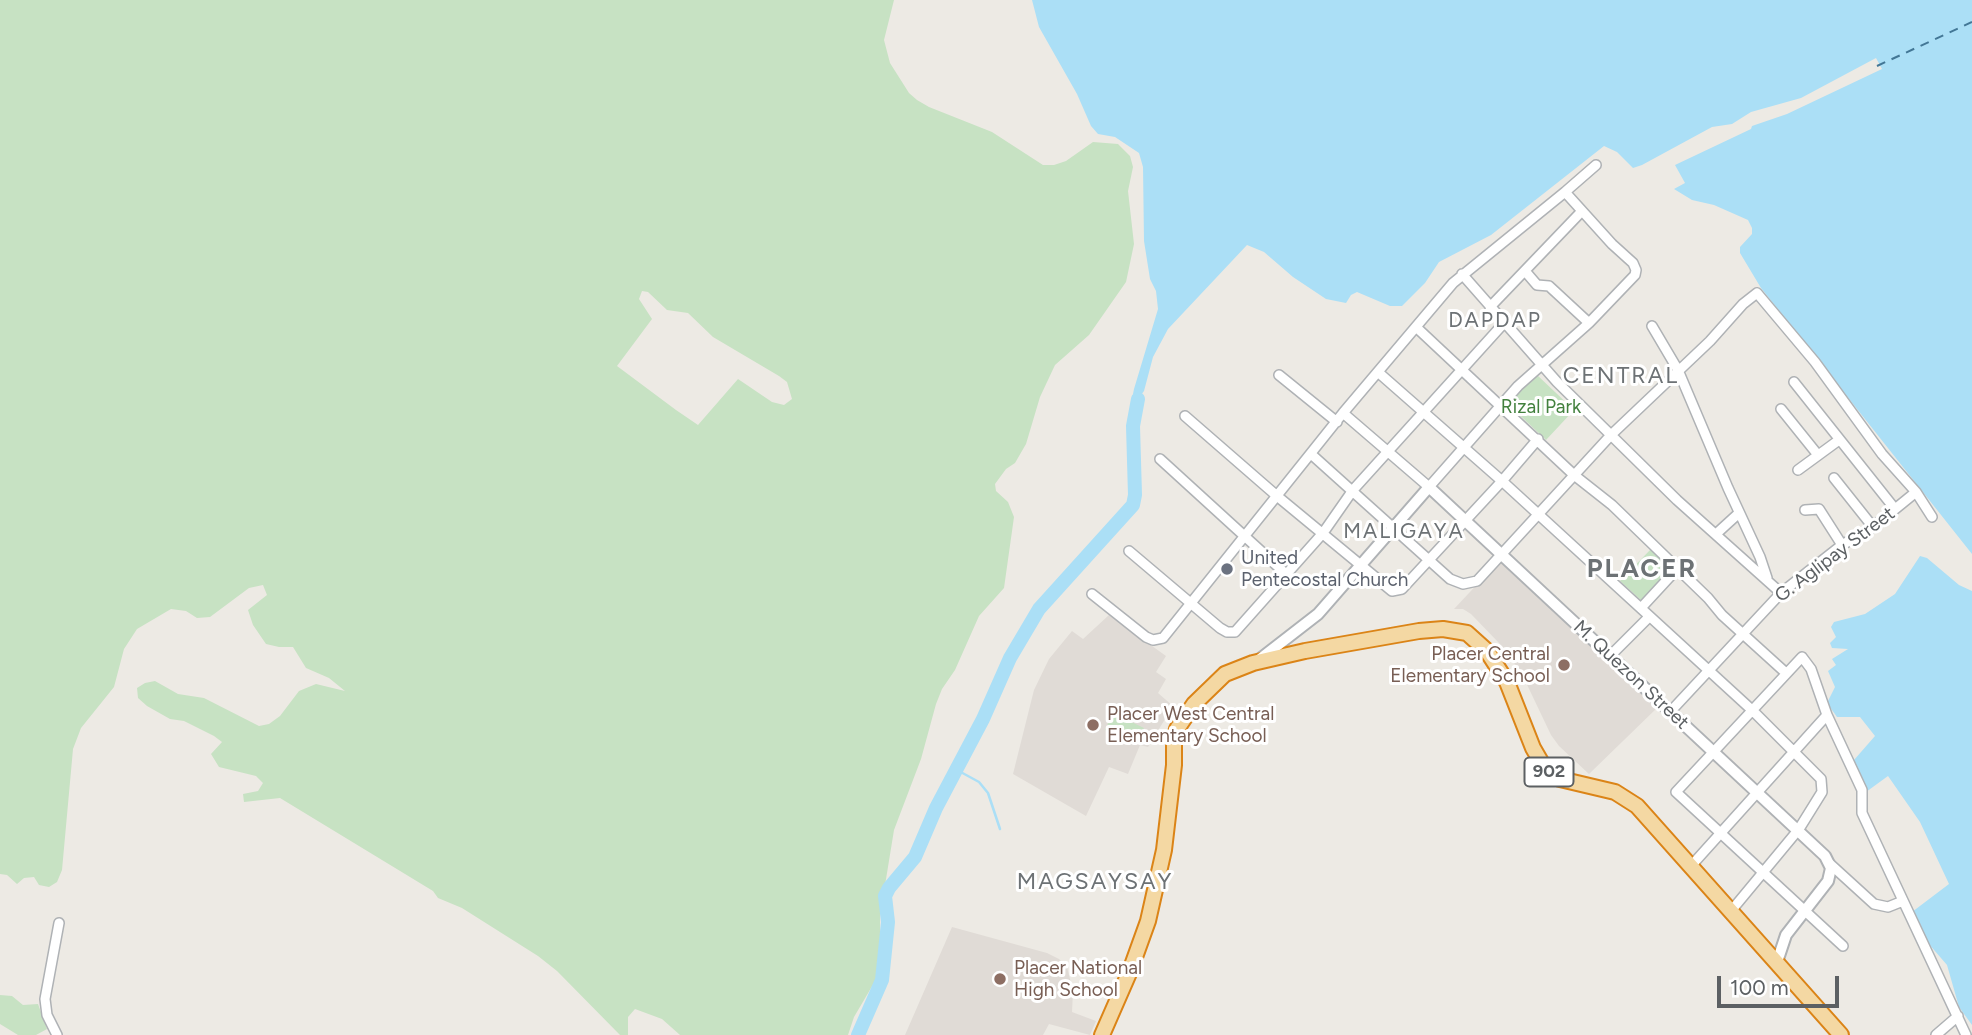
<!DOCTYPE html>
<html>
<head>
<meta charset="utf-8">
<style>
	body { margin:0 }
	#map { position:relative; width:1972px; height:1035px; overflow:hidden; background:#edeae4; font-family:Figtree,sans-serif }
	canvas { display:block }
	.scale { position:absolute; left:1717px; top:976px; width:122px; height:32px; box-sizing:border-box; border:4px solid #5c6063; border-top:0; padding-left:9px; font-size:21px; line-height:24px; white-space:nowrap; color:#5c6063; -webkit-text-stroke:5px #fff; paint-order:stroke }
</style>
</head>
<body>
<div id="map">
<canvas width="1972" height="1035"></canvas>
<div class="scale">100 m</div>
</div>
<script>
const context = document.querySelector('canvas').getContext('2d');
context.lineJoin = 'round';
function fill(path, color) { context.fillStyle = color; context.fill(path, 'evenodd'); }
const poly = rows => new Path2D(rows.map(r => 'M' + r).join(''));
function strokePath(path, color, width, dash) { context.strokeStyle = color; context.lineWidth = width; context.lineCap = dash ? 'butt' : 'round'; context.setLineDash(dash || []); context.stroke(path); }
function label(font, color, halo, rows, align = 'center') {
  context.font = font + ' Figtree,sans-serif'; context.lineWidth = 6; context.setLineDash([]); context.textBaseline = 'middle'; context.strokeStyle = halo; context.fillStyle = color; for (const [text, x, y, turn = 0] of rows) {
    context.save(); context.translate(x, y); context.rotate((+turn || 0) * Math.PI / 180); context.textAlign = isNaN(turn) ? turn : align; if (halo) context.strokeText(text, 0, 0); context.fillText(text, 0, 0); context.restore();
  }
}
fill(poly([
	[1499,561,1658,707,1589,774,1559,746,1551,735,1521,672,1499,643,1471,614,1463,609,1454,609],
	[1109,615,1166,656,1156,672,1166,679,1158,693,1173,706,1148,747,1140,745,1128,774,1109,767,1086,816,1013,774,1034,690,1049,659,1072,631,1083,639],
	[952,927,1047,953,1059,959,1067,967,1073,991,1072,1012,1096,1021,1090,1035,1049,1024,1043,1035,905,1035]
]), '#e0dbd6');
fill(poly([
	[0,0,894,0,884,40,890,63,909,93,917,100,929,107,992,132,1043,165,1054,165,1066,161,1093,142,1118,144,1130,156,1133,167,1128,191,1134,244,1126,282,1089,335,1055,365,1040,397,1026,444,1015,463,1006,469,995,484,996,491,1008,502,1014,517,1004,588,979,616,955,670,942,689,936,704,921,759,894,830,880,916,880,968,874,983,854,1017,848,1035,680,1035,662,1019,635,1009,628,1017,628,1035,620,1035,557,971,538,956,462,908,438,898,433,891,280,798,244,802,243,794,258,791,263,783,256,776,219,767,211,754,222,742,214,736,184,721,170,719,147,706,138,698,137,688,145,683,155,681,178,694,204,698,259,726,269,724,280,716,299,691,316,684,345,691,329,678,306,668,293,647,279,647,266,644,253,625,248,610,267,595,263,585,249,588,210,617,197,618,186,611,171,609,137,629,124,649,114,687,81,728,73,749,62,870,57,882,49,887,39,885,34,877,24,878,17,884,7,875,0,874],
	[642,291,648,292,667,310,688,313,713,337,779,376,787,382,792,399,784,405,772,402,738,379,698,425,676,410,617,366,652,319,639,299],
	[1536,374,1574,410,1546,440,1508,404],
	[1651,549,1672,570,1642,601,1620,581],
	[1113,713,1144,728,1136,744,1105,730],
	[0,995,12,996,23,1005,38,1004,47,1029,36,1035,18,1035,0,1024]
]), '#c7e2c3');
fill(poly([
	[1032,0,1972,0,1972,554,1761,288,1740,253,1740,247,1752,234,1752,228,1748,220,1714,205,1692,200,1674,189,1685,183,1675,165,1751,129,1752,126,1787,114,1882,69,1876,58,1801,98,1751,112,1732,124,1712,127,1642,165,1633,168,1617,152,1604,146,1491,235,1439,262,1425,283,1402,306,1390,306,1357,292,1351,295,1346,303,1326,299,1293,277,1264,252,1247,245,1168,329,1153,357,1144,391,1138,399,1133,394,1134,389,1158,309,1156,291,1150,279,1144,241,1143,167,1139,153,1115,137,1098,134,1091,126,1077,94,1039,27],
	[1920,556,1927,558,1959,585,1972,591,1972,1025,1959,1007,1947,965,1928,943,1912,912,1949,884,1920,822,1888,776,1866,792,1854,760,1875,736,1860,717,1837,717,1827,703,1835,687,1828,671,1836,665,1832,659,1848,649,1832,648,1830,643,1836,637,1831,627,1834,622,1865,614,1895,594]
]), '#abdff6');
strokePath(poly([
	[957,770,979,782,988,793,1000,829]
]), '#abdff6', 2.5);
strokePath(poly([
	[858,1035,882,980,888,922,885,896,889,888,915,857,936,808,983,719,1010,658,1039,609,1133,505,1135,495,1133,426,1138,399]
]), '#abdff6', 14);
strokePath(poly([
	[1877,66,1972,22]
]), '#437796', 2, [9, 7]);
const minor = poly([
	[1525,271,1537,285,1549,286,1589,323],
	[1462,274,1557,382,1677,500,1781,593],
	[1490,307,1582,211],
	[1652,326,1678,370,1728,488,1760,557,1767,578],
	[1416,327,1574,475,1612,505,1708,598,1722,615,1786,673],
	[1379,373,1502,481,1753,711,1821,779,1822,792,1799,829,1731,911],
	[1279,375,1337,422],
	[1794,382,1895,509],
	[1781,409,1818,455],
	[1343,413,1429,487,1518,386,1589,323,1635,275,1636,270,1633,263,1612,244,1565,192],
	[1185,416,1277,496,1392,591,1402,589,1502,481,1538,439],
	[1311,454,1450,579,1463,584,1477,581,1611,435,1710,341,1743,304,1757,293,1815,362,1882,454,1916,492,1932,517],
	[1160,459,1286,574],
	[1798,470,1839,440],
	[1834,478,1873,527],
	[1805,510,1819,509,1842,545],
	[1716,534,1739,513],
	[1129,551,1220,628,1227,632,1235,632,1323,533,1353,490,1504,323],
	[1092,594,1146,637,1153,640,1163,638,1343,413,1453,283,1565,192,1596,165],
	[1641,608,1677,569],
	[1610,656,1649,617],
	[1670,712,1781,593,1842,545,1873,527,1916,492],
	[1829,863,1874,904,1888,907,1903,901],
	[1691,866,1827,715],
	[1843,946,1676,792,1802,657,1811,669,1827,715,1862,790,1862,813,1966,1035],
	[57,1035,47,1015,45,999,59,923],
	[1936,1035,1958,1016]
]);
const tertiary = poly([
	[1260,659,1318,614,1429,487,1825,856,1831,868,1828,881,1786,935,1777,962]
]);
const trunk = poly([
	[1102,1035,1130,971,1148,921,1164,850,1174,765,1174,741,1177,729,1194,704,1225,674,1253,663,1305,651,1419,631,1443,629,1467,633,1487,651,1507,682,1533,748,1544,767,1560,779,1615,792,1637,806,1841,1035]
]);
strokePath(minor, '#afb2b5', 12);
strokePath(tertiary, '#afb2b5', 14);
strokePath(trunk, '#db8417', 18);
strokePath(minor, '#fff', 9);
strokePath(tertiary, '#fff', 10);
strokePath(trunk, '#f4d8a3', 14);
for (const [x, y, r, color] of [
	[1227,569,7,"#6b7280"],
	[1564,665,7,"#8d6e63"],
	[1093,725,7,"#8d6e63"],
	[1000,979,7,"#8d6e63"]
]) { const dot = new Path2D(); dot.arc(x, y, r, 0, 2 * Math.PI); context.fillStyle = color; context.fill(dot); strokePath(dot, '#fff', 2.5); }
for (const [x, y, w] of [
	[1549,772,49]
]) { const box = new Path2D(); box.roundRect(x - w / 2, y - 14.5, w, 29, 5); context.fillStyle = '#fff'; context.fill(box); strokePath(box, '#5c6063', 2); }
label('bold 18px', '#5c6063', null, [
	["902",1549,772]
]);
label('19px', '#43813e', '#fff', [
	["Rizal Park",1541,407]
]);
label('19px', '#5c6063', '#fff', [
	["G. Aglipay Street",1835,555,-37],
	["M. Quezon Street",1631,675,43]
]);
label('19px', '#5b616d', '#fff', [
	["United",1241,558],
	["Pentecostal Church",1241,580]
], 'left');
label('19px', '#785e54', '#fff', [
	["Placer Central",1550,654,"right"],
	["Elementary School",1550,676,"right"],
	["Placer West Central",1107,714],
	["Elementary School",1107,736],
	["Placer National",1014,968],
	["High School",1014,990]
], 'left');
context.letterSpacing = '2px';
label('21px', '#6d7275', '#fff', [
	["DAPDAP",1495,321],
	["MALIGAYA",1404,532]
]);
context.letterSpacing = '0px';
context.letterSpacing = '2px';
label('23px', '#6d7275', '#fff', [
	["CENTRAL",1621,376],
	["MAGSAYSAY",1095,882]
]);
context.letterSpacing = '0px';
context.letterSpacing = '2px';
label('bold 26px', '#6d7275', '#fff', [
	["PLACER",1642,569]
]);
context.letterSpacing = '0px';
</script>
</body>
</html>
